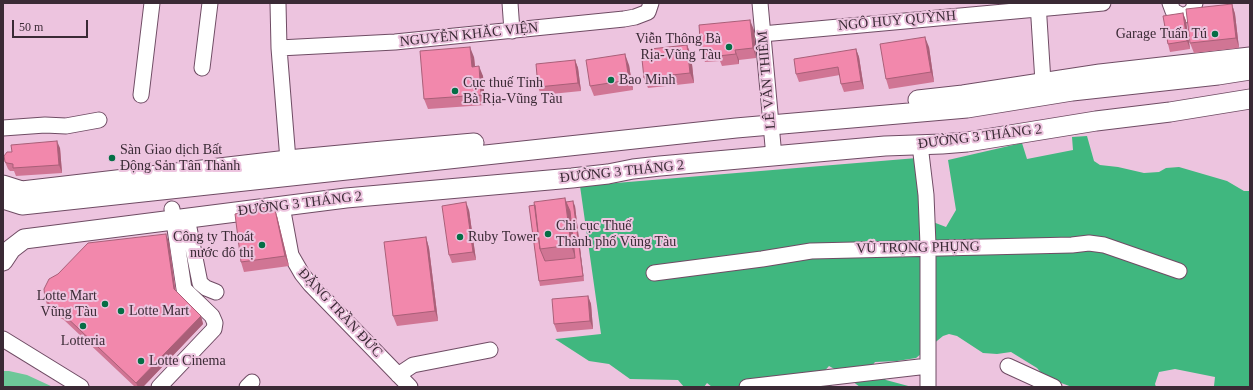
<!DOCTYPE html>
<html>
<head>
<meta charset="utf-8">
<style>
	body { margin:0 }
	#map { position:relative; width:1253px; height:390px; overflow:hidden; background:#edc4df; font-family:Georgia,serif }
	canvas { display:block }
	.frame { position:absolute; inset:0; border:4px solid #3a2a35; pointer-events:none }
	.scale { position:absolute; left:12px; top:20px; width:76px; height:18px; box-sizing:border-box; border:2px solid #3a2a35; border-top:0; padding-left:5px; font-size:12px; line-height:14px; white-space:nowrap; color:#3a2a35; -webkit-text-stroke:3px #edc4df; paint-order:stroke }
</style>
</head>
<body>
<div id="map">
<canvas width="1253" height="390"></canvas>
<div class="frame"></div>
<div class="scale">50 m</div>
</div>
<script>
const context = document.querySelector('canvas').getContext('2d');
context.lineJoin = 'round';
function fill(path, color) { context.fillStyle = color; context.fill(path, 'evenodd'); }
const poly = rows => new Path2D(rows.map(r => 'M' + r).join(''));
function strokePath(path, color, width, dash) { context.strokeStyle = color; context.lineWidth = width; context.lineCap = dash ? 'butt' : 'round'; context.setLineDash(dash || []); context.stroke(path); }
function label(font, color, halo, rows, align = 'center') {
  context.font = font + ' Georgia,serif'; context.lineWidth = 4; context.setLineDash([]); context.textBaseline = 'middle'; context.strokeStyle = halo; context.fillStyle = color; for (const [text, x, y, turn = 0] of rows) {
    context.save(); context.translate(x, y); context.rotate((+turn || 0) * Math.PI / 180); context.textAlign = isNaN(turn) ? turn : align; if (halo) context.strokeText(text, 0, 0); context.fillText(text, 0, 0); context.restore();
  }
}
fill(poly([
	[3,371,9,371,27,375,53,387,3,387]
]), '#6dc798');
fill(poly([
	[1087,136,1094,161,1100,165,1118,167,1144,173,1159,172,1166,168,1179,167,1227,181,1244,191,1250,191,1250,387,1211,387,1214,386,1215,377,1175,369,1159,372,1155,384,1156,387,1072,387,1045,377,1037,368,1011,352,997,354,983,353,957,336,949,334,943,336,916,358,897,361,875,362,872,366,886,380,912,387,860,387,840,372,829,366,821,375,833,387,712,387,707,383,704,387,684,387,678,380,630,379,609,364,589,361,555,339,601,334,580,186,917,158,933,222,946,227,956,210,948,160,1022,143,1027,159,1073,150,1072,137]
]), '#40b77f');
const minor = poly([
	[278,3,279,48,288,160,292,169],
	[510,3,512,31],
	[760,3,774,157],
	[1038,3,1043,82],
	[1170,3,1173,11,1181,15,1185,15,1191,12,1193,9,1195,3],
	[762,34,1103,3],
	[279,48,395,42,624,19,635,17,648,12,651,3],
	[202,68,210,3],
	[141,95,152,3],
	[3,128,45,125,66,126,99,120],
	[920,145,926,195,928,245,928,387],
	[282,206,291,255,302,274,310,284,410,387],
	[187,218,200,283,206,288,216,292],
	[654,273,762,259,811,251,1072,245,1089,243,1104,245,1179,271],
	[3,339,81,387],
	[1008,366,1054,387],
	[398,375,413,365,490,350],
	[159,387,214,329,215,323,212,316,184,289,172,209],
	[247,387,252,382],
	[747,387,928,366]
]);
const major = poly([
	[918,100,963,95,1100,74,1250,57],
	[3,185,22,191,288,160,383,151,474,143],
	[3,199,22,205,736,128,967,108,1072,91,1218,75,1250,70],
	[3,261,11,249,24,239,346,198,572,178,608,174,633,169,660,166,885,146,942,144,967,142,1096,121,1170,112,1250,99]
]);
strokePath(minor, '#6f4c64', 17);
strokePath(major, '#6f4c64', 21);
strokePath(minor, '#fff', 15);
strokePath(major, '#fff', 19);
fill(poly([
	[1232,4,1235,14,1239,48,1194,53,1190,43],
	[1183,13,1186,21,1190,49,1170,52,1168,44],
	[754,30,756,58,739,60,739,64,722,66,720,61,705,62,701,52],
	[687,45,691,55,694,83,648,88,644,78],
	[929,47,934,82,889,89,886,79],
	[856,49,859,57,864,89,844,92,841,84,840,75,799,82,796,74],
	[474,57,475,66,483,76,485,105,428,109,424,99],
	[575,60,578,68,581,91,541,95,538,87],
	[629,65,633,90,594,96,590,86],
	[60,148,62,173,16,176,14,171,10,171,8,169,5,162],
	[566,202,575,206,584,281,540,286,539,281,529,206],
	[469,210,476,260,452,263,449,255],
	[277,216,289,266,244,272,241,262],
	[426,237,429,248,438,321,397,326,393,316],
	[169,242,176,291,201,316,203,324,143,387,135,387,64,320,55,315,48,307,45,299],
	[588,296,591,304,593,329,557,332,554,324]
]), '#d07594');
fill(poly([
	[1232,4,1235,14,1239,48,1236,38],
	[1183,13,1186,21,1190,49,1187,41],
	[750,20,754,30,756,58,753,48],
	[925,37,929,47,934,82,931,72],
	[687,45,691,55,694,83,690,73],
	[470,47,474,57,476,77,472,67],
	[856,49,859,57,864,89,861,81],
	[735,50,739,60,739,64,736,54],
	[625,54,629,65,633,90,629,80],
	[575,60,578,68,581,91,578,83],
	[479,66,483,76,485,105,481,95],
	[57,141,60,148,62,173,59,165],
	[565,198,572,216,577,263,571,245],
	[573,201,575,206,584,281,583,276],
	[466,202,469,210,476,260,473,252],
	[274,205,277,216,289,266,285,256],
	[166,234,169,242,176,297,174,289],
	[426,237,429,248,438,321,435,311],
	[588,296,591,304,593,329,590,321],
	[201,316,203,324,143,387,138,387,136,383]
]), '#a95f78');
const building = poly([
	[1232,4,1236,38,1190,43,1186,9,1232,4],
	[1183,13,1187,41,1168,44,1163,16,1183,13],
	[750,20,753,48,735,50,736,54,718,56,718,51,701,52,699,25,750,20],
	[925,37,931,72,886,79,880,44,925,37],
	[687,45,690,73,644,78,641,50,687,45],
	[470,47,472,67,479,66,481,95,424,99,420,51,470,47],
	[856,49,861,81,841,84,838,67,796,74,794,59,856,49],
	[625,54,629,80,590,86,586,60,625,54],
	[575,60,578,83,538,87,536,64,575,60],
	[57,141,59,165,13,168,13,164,7,163,5,162,4,156,7,152,12,152,11,145,57,141],
	[565,198,571,245,540,249,534,202,565,198],
	[573,201,583,276,539,281,529,206,535,205,540,249,545,261,575,258,570,211,566,202,573,201],
	[466,202,473,252,449,255,442,206,466,202],
	[274,205,285,256,241,262,235,214,274,205],
	[166,234,174,289,201,316,136,383,61,312,52,307,45,299,44,289,49,279,58,274,88,243,166,234],
	[426,237,435,311,393,316,384,242,426,237],
	[588,296,590,321,554,324,552,299,588,296]
]);
fill(building, '#f288ac');
strokePath(building, '#a95f78', 1);
for (const [x, y, r, color] of [
	[1215,34,4,"#046e45"],
	[729,47,4,"#046e45"],
	[611,80,4,"#046e45"],
	[455,91,4,"#046e45"],
	[112,158,4,"#046e45"],
	[548,234,4,"#046e45"],
	[460,237,4,"#046e45"],
	[262,245,4,"#046e45"],
	[105,304,4,"#046e45"],
	[121,311,4,"#046e45"],
	[83,326,4,"#046e45"],
	[141,361,4,"#046e45"]
]) { const dot = new Path2D(); dot.arc(x, y, r, 0, 2 * Math.PI); context.fillStyle = color; context.fill(dot); strokePath(dot, '#edc4df', 1.5); }
label('14px', '#3a2a35', '#edc4df', [
	["NGÔ HUY QUỲNH",897,21,-5],
	["NGUYỄN KHẮC VIỆN",469,35,-6],
	["LÊ VĂN THIÊM",767,80,-95],
	["ĐƯỜNG 3 THÁNG 2",980,137,-7],
	["ĐƯỜNG 3 THÁNG 2",622,172,-6],
	["ĐƯỜNG 3 THÁNG 2",300,204,-7],
	["VŨ TRỌNG PHỤNG",918,248,-1],
	["ĐẶNG TRẦN ĐỨC",340,313,47]
]);
label('14px', '#3a2a35', '#edc4df', [
	["Garage Tuấn Tú",1207,34,"right"],
	["Viễn Thông Bà",721,39,"right"],
	["Rịa-Vũng Tàu",721,55,"right"],
	["Bao Minh",619,80],
	["Cục thuế Tỉnh",463,83],
	["Bà Rịa-Vũng Tàu",463,99],
	["Sàn Giao dịch Bất",120,150],
	["Động Sản Tân Thành",120,166],
	["Chi cục Thuế",556,226],
	["Thành phố Vũng Tàu",556,242],
	["Công ty Thoát",254,237,"right"],
	["nước đô thị",254,253,"right"],
	["Ruby Tower",468,237],
	["Lotte Mart",97,296,"right"],
	["Vũng Tàu",97,312,"right"],
	["Lotte Mart",129,311],
	["Lotteria",83,341,"center"],
	["Lotte Cinema",149,361]
], 'left');
</script>
</body>
</html>
